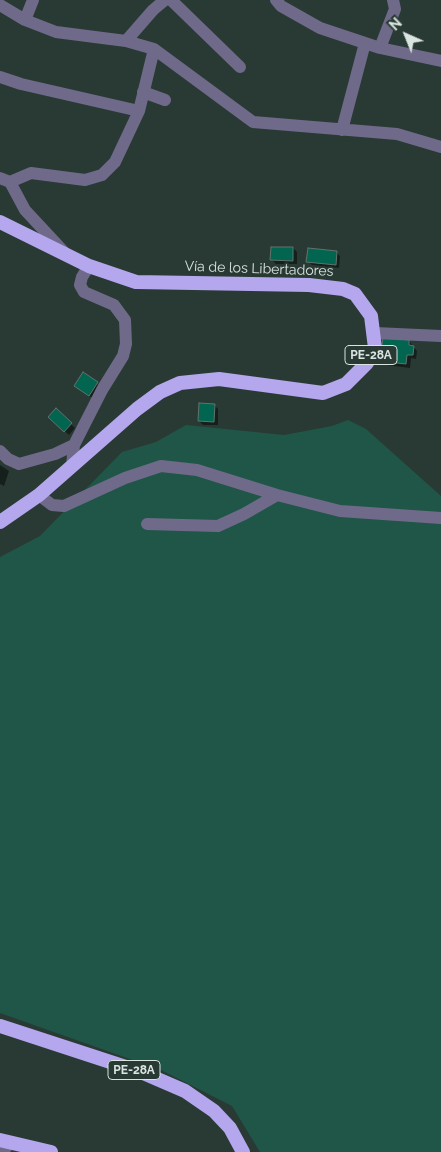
<!DOCTYPE html>
<html>
<head>
<meta charset="utf-8">
<style>
	body { margin:0 }
	#map { position:relative; width:441px; height:1152px; overflow:hidden; background:#293a34; font-family:Raleway,sans-serif }
	canvas { display:block }
	.north { position:absolute; left:381px; top:10px; width:50px; height:50px; -webkit-text-stroke:4px #293a34; paint-order:stroke; rotate:316deg; font-size:14px; font-weight:700; line-height:20px; text-align:center; color:#dae4e0 }
	.north::after { content:''; display:block; margin:auto; width:18px; height:22px; background:#dae4e0; clip-path:polygon(50% 0,100% 100%,50% 72%,0 100%) }
</style>
</head>
<body>
<div id="map">
<canvas width="441" height="1152"></canvas>
<div class="north">N</div>
</div>
<script>
const context = document.querySelector('canvas').getContext('2d');
context.lineJoin = 'round';
function fill(path, color) { context.fillStyle = color; context.fill(path, 'evenodd'); }
const poly = rows => new Path2D(rows.map(r => 'M' + r).join(''));
function strokePath(path, color, width, dash) { context.strokeStyle = color; context.lineWidth = width; context.lineCap = dash ? 'butt' : 'round'; context.setLineDash(dash || []); context.stroke(path); }
function label(font, color, halo, rows, align = 'center') {
  context.font = font + ' Raleway,sans-serif'; context.lineWidth = 4; context.setLineDash([]); context.textBaseline = 'middle'; context.strokeStyle = halo; context.fillStyle = color; for (const [text, x, y, turn = 0] of rows) {
    context.save(); context.translate(x, y); context.rotate((+turn || 0) * Math.PI / 180); context.textAlign = isNaN(turn) ? turn : align; if (halo) context.strokeText(text, 0, 0); context.fillText(text, 0, 0); context.restore();
  }
}
fill(poly([
	[348,420,366,429,441,496,441,1152,260,1152,232,1106,161,1070,0,1013,0,557,40,536,122,452,156,442,186,425,284,435,332,426]
]), '#205647');
fill(poly([
	[293,248,297,252,297,264,276,264,272,260],
	[336,252,340,256,339,268,312,265,308,261],
	[409,341,417,351,416,359,411,358,410,368,386,365,381,361],
	[83,374,101,387,94,399,80,390],
	[214,405,218,409,218,425,203,425,199,421],
	[56,410,75,428,69,435,50,417],
	[0,465,9,471,4,486,0,484]
]), '#0007');
const building = poly([
	[271,247,293,247,293,261,270,260,271,247],
	[308,248,337,251,336,265,306,262,308,248],
	[383,337,409,340,409,345,414,346,413,355,407,355,406,364,380,361,383,337],
	[83,372,98,382,89,396,74,386,83,372],
	[199,403,215,404,214,422,198,421,199,403],
	[56,408,72,423,64,432,48,417,56,408]
]);
fill(building, '#026550');
strokePath(building, '#61736d', 1);
strokePath(poly([
	[171,0,240,67],
	[276,0,281,6,320,28,380,48,441,61],
	[0,5,25,20,56,32,126,41,154,49,253,122,397,134,441,147],
	[25,20,33,0],
	[126,41,153,10,165,0],
	[380,48,395,9,393,0],
	[0,77,21,84,139,111],
	[143,92,165,100],
	[342,130,365,43],
	[0,178,10,182,25,210,65,253],
	[10,182,31,173,85,180,102,175,115,162,139,111,154,49],
	[375,333,441,336],
	[0,451,8,459,19,464,55,454,74,445],
	[72,466,74,445,102,390,123,356,126,344,125,320,114,305,84,292,80,285,82,277,89,266],
	[39,495,52,505,64,506,125,478,161,466,197,470,277,495,340,511,441,518],
	[147,524,218,526,244,514,277,495],
	[2,1152,11,1142]
]), '#706a8a', 12);
strokePath(poly([
	[0,222,89,266,136,282,309,285,343,289,355,294,371,316,375,348,367,363,346,384,323,393,219,379,180,383,160,392,137,409,39,495,0,522],
	[0,1026,141,1072,185,1091,214,1111,230,1128,243,1152],
	[0,1140,51,1152]
]), '#b4a7ee', 14);
for (const [x, y, w] of [
	[371,355,52],
	[134,1070,52]
]) { const box = new Path2D(); box.roundRect(x - w / 2, y - 9.5, w, 19, 4); context.fillStyle = '#293a34'; context.fill(box); strokePath(box, '#dae4e0', 1); }
label('bold 12px', '#dae4e0', null, [
	["PE-28A",371,355],
	["PE-28A",134,1070]
]);
label('14px', '#dae4e0', '#293a34', [
	["Vía de los Libertadores",259,269,2]
]);
</script>
</body>
</html>
